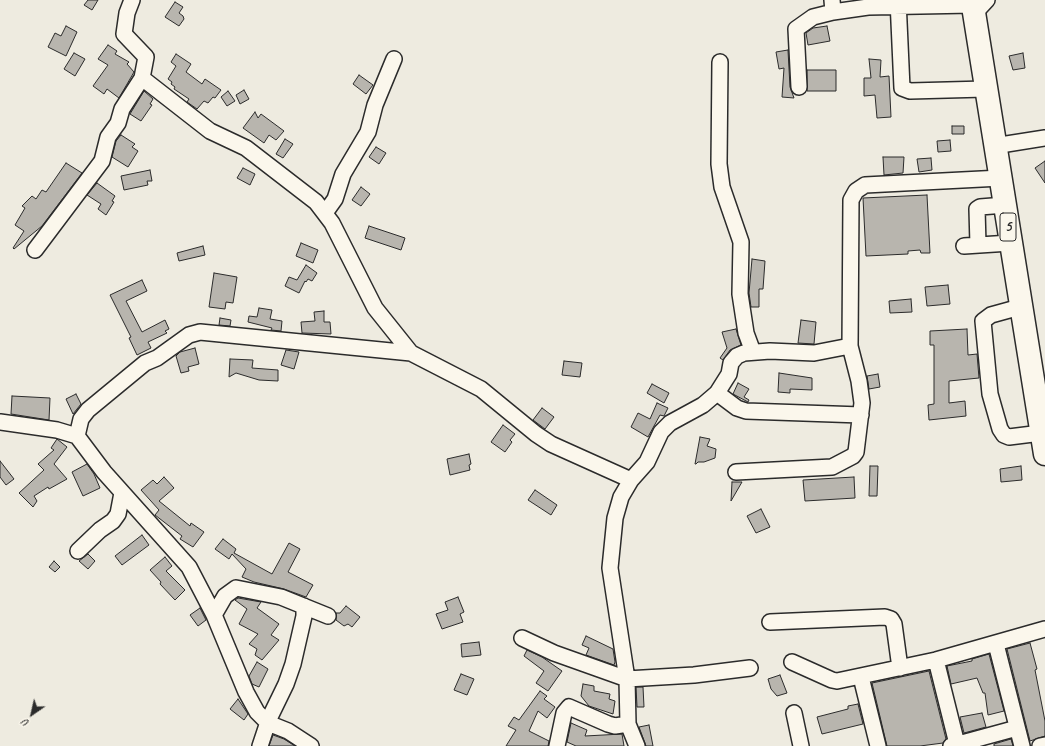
<!DOCTYPE html>
<html>
<head>
<meta charset="utf-8">
<style>
	body { margin:0 }
	#map { position:relative; width:1045px; height:746px; overflow:hidden; background:#eeebe0; font-family:Caveat,sans-serif }
	canvas { display:block }
	.north { position:absolute; left:12px; top:694px; width:40px; height:40px; -webkit-text-stroke:3px #fbf7ec; paint-order:stroke; rotate:214deg; font-size:11px; font-weight:700; line-height:16px; text-align:center; color:#2b2b2b }
	.north::after { content:''; display:block; margin:auto; width:14px; height:18px; background:#2b2b2b; clip-path:polygon(50% 0,100% 100%,50% 72%,0 100%) }
</style>
</head>
<body>
<div id="map">
<canvas width="1045" height="746"></canvas>
<div class="north">U</div>
</div>
<script>
const context = document.querySelector('canvas').getContext('2d');
context.lineJoin = 'round';
function fill(path, color) { context.fillStyle = color; context.fill(path, 'evenodd'); }
const poly = rows => new Path2D(rows.map(r => 'M' + r).join(''));
function strokePath(path, color, width, dash) { context.strokeStyle = color; context.lineWidth = width; context.lineCap = dash ? 'butt' : 'round'; context.setLineDash(dash || []); context.stroke(path); }
function label(font, color, halo, rows, align = 'center') {
  context.font = font + ' Caveat,sans-serif'; context.lineWidth = 4; context.setLineDash([]); context.textBaseline = 'middle'; context.strokeStyle = halo; context.fillStyle = color; for (const [text, x, y, turn = 0] of rows) {
    context.save(); context.translate(x, y); context.rotate((+turn || 0) * Math.PI / 180); context.textAlign = isNaN(turn) ? turn : align; if (halo) context.strokeText(text, 0, 0); context.fillText(text, 0, 0); context.restore();
  }
}
const building = poly([
	[88,0,98,0,92,10,84,5,88,0],
	[175,2,183,7,179,13,183,16,184,19,179,26,165,17,175,2],
	[66,26,77,32,66,56,48,47,55,33,61,36,66,26],
	[827,26,830,41,808,45,806,33,813,28,827,26],
	[108,45,117,51,115,54,129,62,127,64,134,72,119,98,107,89,104,94,93,86,108,65,98,59,108,45],
	[788,50,790,87,794,98,782,97,784,68,779,69,776,52,788,50],
	[74,53,85,59,75,76,64,69,74,53],
	[1023,53,1025,68,1013,70,1009,56,1023,53],
	[176,54,191,64,186,72,202,84,205,79,221,90,215,98,213,97,208,103,204,101,197,109,187,102,189,99,174,89,175,87,171,84,172,82,168,79,176,66,171,62,176,54],
	[869,59,881,60,880,77,889,76,891,117,877,118,875,95,864,96,864,78,871,78,869,59],
	[807,70,836,70,836,91,807,91,807,70],
	[359,75,373,85,366,94,353,84,359,75],
	[244,90,249,99,240,104,236,95,244,90],
	[144,91,153,99,150,104,152,105,141,121,130,114,144,91],
	[228,91,235,101,227,106,221,97,228,91],
	[255,112,258,118,261,114,284,131,276,140,269,135,264,143,243,128,255,112],
	[952,126,964,126,964,134,952,134,952,126],
	[121,135,135,144,132,147,138,151,128,167,112,157,116,141,121,135],
	[285,139,293,144,283,158,276,154,285,139],
	[950,140,951,151,938,152,937,141,950,140],
	[376,147,386,153,379,164,369,157,376,147],
	[883,157,904,157,903,173,884,175,883,157],
	[931,158,932,170,919,172,917,159,931,158],
	[1045,161,1045,183,1035,168,1045,161],
	[66,163,82,173,42,226,14,249,13,248,24,231,15,225,25,208,22,206,32,196,36,199,42,190,46,192,66,163],
	[243,168,255,174,250,185,237,178,243,168],
	[150,170,152,181,147,181,148,185,124,190,121,176,150,170],
	[97,183,115,196,112,201,114,202,106,215,98,209,101,204,87,195,97,183],
	[361,187,370,194,361,206,352,200,361,187],
	[927,195,930,253,921,253,920,250,908,251,908,254,866,256,863,198,927,195],
	[369,226,405,238,401,250,365,238,369,226],
	[301,243,318,250,313,263,296,256,301,243],
	[203,246,205,255,179,261,177,253,203,246],
	[752,259,765,261,763,289,759,289,759,307,751,307,749,293,752,259],
	[306,265,317,273,312,281,308,279,306,282,305,281,299,293,285,286,289,277,297,280,306,265],
	[214,273,237,277,233,303,226,302,225,309,209,307,214,273],
	[142,280,147,291,126,301,142,332,165,320,169,329,165,331,167,333,148,342,151,348,137,355,129,338,131,337,110,295,142,280],
	[948,285,950,304,927,306,925,287,948,285],
	[911,299,912,312,890,313,889,301,911,299],
	[259,308,272,310,270,319,282,321,281,331,271,330,272,328,248,322,249,316,257,317,259,308],
	[324,311,324,322,330,322,331,334,302,333,301,322,315,321,314,312,324,311],
	[220,318,231,320,230,326,219,325,220,318],
	[801,320,816,322,814,344,798,343,801,320],
	[736,329,741,345,730,350,723,360,720,358,727,348,722,332,736,329],
	[967,329,968,355,977,354,979,378,949,381,949,403,965,401,966,416,929,420,928,405,934,404,934,345,930,345,930,331,967,329],
	[195,348,199,364,188,367,189,371,181,373,176,356,180,352,195,348],
	[286,350,299,352,294,369,281,365,286,350],
	[230,359,253,360,252,368,278,370,278,381,259,380,236,373,229,377,230,359],
	[564,361,582,363,580,377,562,375,564,361],
	[779,373,812,378,812,390,790,389,790,393,778,392,779,373],
	[878,374,880,387,869,389,867,376,878,374],
	[738,383,749,389,744,397,749,400,748,402,733,394,738,383],
	[652,384,669,393,664,403,647,393,652,384],
	[76,394,81,404,73,414,66,399,76,394],
	[12,396,50,398,49,420,11,414,12,396],
	[657,403,668,408,664,416,660,415,648,437,631,427,638,413,650,419,657,403],
	[542,408,554,417,545,429,533,420,542,408],
	[503,425,515,434,510,440,512,442,505,452,491,442,503,425],
	[700,437,710,439,707,446,716,449,715,458,704,462,698,462,696,464,695,464,700,437],
	[57,439,67,447,54,464,67,479,49,489,48,487,34,496,37,501,33,507,19,493,44,470,38,464,54,450,51,448,57,439],
	[469,454,471,464,469,465,470,470,450,475,447,459,469,454],
	[0,461,14,479,6,485,0,477,0,461],
	[87,464,94,474,100,488,83,496,72,472,87,464],
	[870,466,878,466,877,496,869,496,870,466],
	[1021,466,1022,480,1001,482,1000,469,1021,466],
	[164,477,174,488,159,501,190,526,191,523,204,532,193,547,180,539,182,536,155,515,159,510,141,490,153,480,157,484,164,477],
	[854,477,855,498,805,501,803,480,854,477],
	[732,482,742,482,731,501,732,482],
	[535,490,557,505,551,515,528,500,535,490],
	[761,509,770,527,756,533,747,516,761,509],
	[142,535,149,545,122,565,115,556,142,535],
	[223,539,236,549,234,553,272,574,289,543,300,549,288,572,313,585,306,597,284,589,254,582,242,577,246,569,232,554,229,559,215,549,223,539],
	[88,554,95,561,88,569,79,561,88,554],
	[165,557,172,566,166,571,185,590,175,600,160,584,161,582,150,570,165,557],
	[54,561,60,567,55,572,49,567,54,561],
	[458,597,464,612,460,614,463,622,442,629,436,614,448,610,445,602,458,597],
	[238,598,261,602,257,608,279,624,271,635,279,640,262,660,255,655,257,649,249,644,258,634,239,624,247,609,235,600,238,598],
	[346,606,360,617,352,627,348,624,344,626,336,620,336,613,340,613,346,606],
	[200,608,206,620,198,626,190,615,200,608],
	[586,636,613,649,615,662,614,665,586,655,589,648,582,645,586,636],
	[479,642,481,655,462,657,461,644,479,642],
	[1030,643,1037,669,1035,670,1045,721,1045,736,1030,741,1007,649,1030,643],
	[527,650,542,657,562,671,548,691,536,683,544,671,524,656,527,650],
	[989,654,1004,711,988,715,985,693,983,693,977,678,951,684,947,666,972,661,972,659,989,654],
	[257,662,268,669,259,687,252,684,249,676,257,662],
	[929,671,946,739,943,743,920,746,887,746,872,683,929,671],
	[461,674,474,679,467,695,454,690,461,674],
	[780,675,787,693,777,696,771,689,768,679,780,675],
	[583,684,594,686,594,691,610,694,609,699,615,701,613,714,589,706,581,696,583,684],
	[636,687,643,687,644,707,637,707,636,687],
	[540,691,547,696,544,699,555,707,547,718,538,711,529,731,549,741,548,746,506,746,516,730,508,726,514,717,519,720,540,691],
	[238,699,248,714,244,720,230,709,238,699],
	[858,704,863,724,822,734,817,717,848,709,848,706,858,704],
	[982,713,986,727,964,733,960,717,982,713],
	[571,723,587,730,585,736,622,734,624,746,576,746,567,742,571,723],
	[649,725,653,746,646,746,639,727,649,725],
	[273,735,284,739,295,746,269,746,273,735],
	[1011,739,1013,746,994,746,994,744,1011,739]
]);
fill(building, '#b8b5ae');
strokePath(building, '#2b2b2b', 1);
const minor = poly([
	[132,0,127,13,124,34,146,57,142,78,210,131,246,148,316,202,332,223,375,308,411,353,481,389,536,434,551,444,631,480],
	[832,0,833,12,868,7,972,5],
	[898,0,902,88,910,91,985,89],
	[974,14,987,0],
	[720,62,719,164,722,187,741,242,740,294,746,333,753,352],
	[799,87,796,29,813,17,833,12],
	[994,146,1045,138],
	[325,213,335,199,343,174,368,132,375,105,394,59],
	[978,245,977,209,980,207,1005,205],
	[964,246,1010,243],
	[35,250,102,161,108,137,118,123,122,109,142,78],
	[1020,307,991,315,983,321,990,394,1000,429,1004,435,1009,437,1041,433],
	[717,393,737,408,746,411,861,415],
	[0,422,57,430,77,436,104,472,189,567,214,615,246,692,257,712,268,723,288,731,311,746],
	[77,436,81,419,88,410,145,363,157,358,189,335,200,332,411,353],
	[736,472,832,467,853,456,856,452,862,403,859,381,850,346,851,200,856,191,865,185,1001,178],
	[78,551,100,530,113,521,118,514,122,493],
	[214,615,225,596,236,588,281,597,328,616],
	[770,622,885,617,891,619,894,624,900,668],
	[522,638,554,653,627,679,694,675,750,668],
	[996,644,1022,746],
	[936,660,957,744],
	[792,662,832,680,837,681,936,660,1045,629],
	[861,677,878,746],
	[794,713,801,746],
	[260,746,269,719,286,684,293,664,304,616,304,606],
	[557,746,564,713,569,707,608,724,615,726,628,724],
	[637,746,628,724,627,679,610,568,615,518,621,497,631,480,647,462,661,432,670,423,703,405,717,393,729,374,731,363,737,356,744,353,770,351,814,353,850,346],
	[951,746,1017,728],
	[1040,746,1045,745]
]);
const highway = poly([
	[972,0,1045,454]
]);
strokePath(minor, '#2b2b2b', 18);
strokePath(highway, '#2b2b2b', 25);
strokePath(minor, '#fbf7ec', 15);
strokePath(highway, '#fbf7ec', 22);
for (const [x, y, w] of [
	[1008,227,16]
]) { const box = new Path2D(); box.roundRect(x - w / 2, y - 14, w, 28, 3); context.fillStyle = '#fbf7ec'; context.fill(box); strokePath(box, '#2b2b2b', 1); }
label('bold 16px', '#2b2b2b', null, [
	["5",1008,227]
]);
</script>
</body>
</html>
